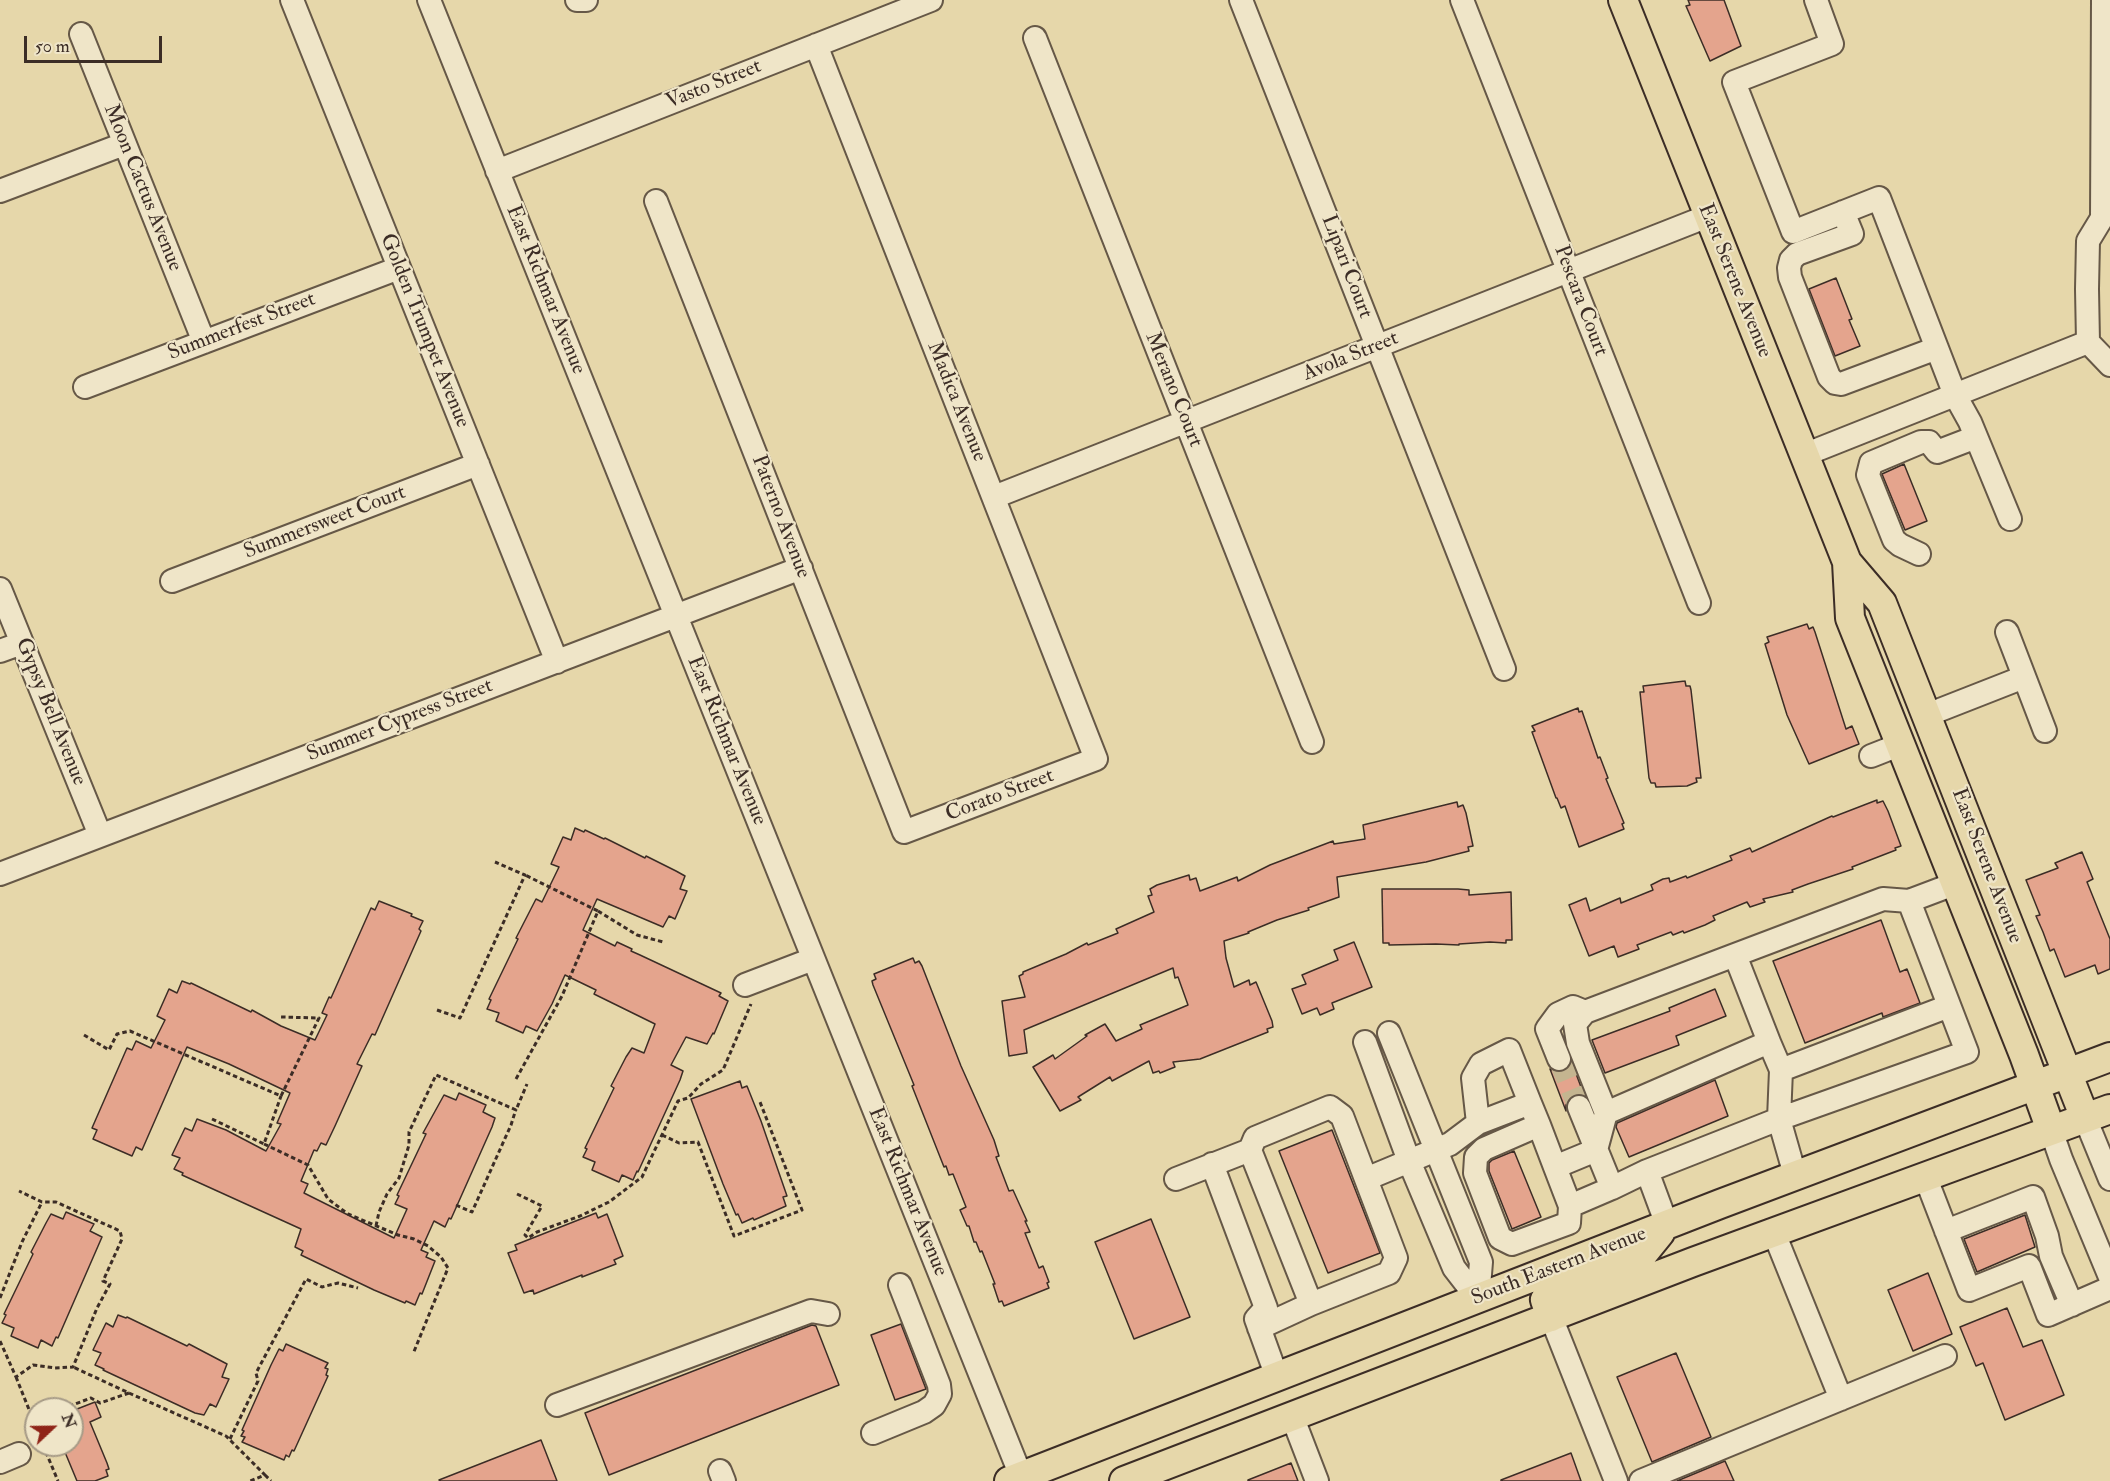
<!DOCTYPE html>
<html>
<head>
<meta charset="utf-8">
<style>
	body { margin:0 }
	#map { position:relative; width:2110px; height:1481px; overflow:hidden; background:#e6d7aa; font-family:"IM FELL Double Pica",serif }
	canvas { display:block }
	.north { position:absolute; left:24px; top:1397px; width:60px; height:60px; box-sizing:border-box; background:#efe5c8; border:2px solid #a79b87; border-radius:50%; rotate:68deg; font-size:16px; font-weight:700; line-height:24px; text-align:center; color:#3c2d26 }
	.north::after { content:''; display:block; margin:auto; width:21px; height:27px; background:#8f2418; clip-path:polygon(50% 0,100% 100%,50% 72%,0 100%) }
	.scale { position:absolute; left:24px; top:36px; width:138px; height:27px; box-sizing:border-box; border:3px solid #3c2d26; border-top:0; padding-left:8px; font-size:18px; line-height:21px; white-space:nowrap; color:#3c2d26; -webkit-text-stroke:4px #efe5c8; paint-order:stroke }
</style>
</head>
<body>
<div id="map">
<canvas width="2110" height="1481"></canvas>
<div class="north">N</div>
<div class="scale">50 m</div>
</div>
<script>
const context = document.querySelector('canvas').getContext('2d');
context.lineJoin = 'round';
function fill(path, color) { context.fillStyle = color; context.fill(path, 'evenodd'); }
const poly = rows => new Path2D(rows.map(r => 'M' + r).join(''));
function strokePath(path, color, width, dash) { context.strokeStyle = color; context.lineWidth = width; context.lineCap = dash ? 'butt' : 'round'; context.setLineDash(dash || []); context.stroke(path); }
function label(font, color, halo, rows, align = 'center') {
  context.font = font + ' "IM FELL Double Pica",serif'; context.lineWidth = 4.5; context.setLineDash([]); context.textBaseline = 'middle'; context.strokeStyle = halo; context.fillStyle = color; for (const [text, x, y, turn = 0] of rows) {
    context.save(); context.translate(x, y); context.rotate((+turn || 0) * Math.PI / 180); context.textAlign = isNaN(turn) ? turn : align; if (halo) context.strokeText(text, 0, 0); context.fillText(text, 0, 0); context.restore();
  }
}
const building = poly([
	[1688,0,1724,0,1741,46,1710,61,1686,6,1690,5,1688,0],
	[1836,278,1852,319,1849,320,1860,346,1835,356,1809,289,1836,278],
	[1904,464,1927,521,1905,530,1882,474,1904,464],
	[1807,624,1809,629,1813,627,1815,632,1846,729,1852,726,1859,744,1809,764,1787,715,1765,644,1769,642,1767,637,1807,624],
	[1685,681,1686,686,1690,686,1691,690,1701,778,1696,778,1697,782,1687,786,1656,787,1655,783,1651,783,1649,778,1640,692,1644,692,1643,686,1685,681],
	[1578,708,1579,712,1582,711,1598,758,1600,757,1608,778,1606,779,1624,823,1622,824,1624,829,1579,847,1565,806,1561,808,1557,798,1556,798,1532,732,1535,731,1532,726,1578,708],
	[1877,800,1877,803,1883,801,1888,811,1901,846,1895,848,1896,850,1852,867,1853,869,1808,884,1792,890,1793,892,1763,899,1765,902,1750,907,1747,902,1713,916,1715,920,1705,925,1684,933,1683,931,1673,935,1671,932,1637,945,1639,949,1618,957,1614,946,1589,956,1569,905,1586,898,1590,911,1620,898,1621,903,1653,890,1651,885,1663,879,1669,878,1670,882,1686,876,1687,878,1732,860,1730,856,1750,848,1752,852,1832,816,1833,817,1877,800],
	[1457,802,1458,807,1463,805,1466,813,1473,846,1468,847,1469,851,1426,862,1337,877,1339,897,1308,908,1309,910,1277,920,1248,932,1249,933,1224,941,1226,958,1234,987,1249,980,1250,985,1256,982,1272,1021,1273,1027,1267,1029,1268,1032,1200,1059,1173,1062,1175,1067,1160,1073,1159,1071,1153,1073,1149,1061,1112,1081,1110,1077,1078,1097,1081,1100,1060,1111,1033,1067,1053,1055,1055,1059,1087,1036,1085,1035,1105,1024,1116,1041,1142,1029,1140,1025,1188,1005,1178,977,1175,978,1173,968,1024,1030,1027,1053,1009,1056,1002,1001,1025,997,1019,976,1023,974,1023,972,1066,954,1087,943,1088,945,1118,933,1116,929,1154,912,1148,896,1152,895,1150,889,1157,885,1189,875,1190,880,1196,878,1200,891,1237,877,1238,881,1270,865,1333,841,1334,844,1365,839,1363,825,1457,802],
	[575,828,584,832,585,830,604,839,605,838,645,858,646,856,676,871,685,876,680,889,687,891,675,919,669,916,663,927,597,899,583,930,615,946,617,942,632,949,631,951,640,955,721,993,719,996,728,1001,714,1034,713,1033,707,1044,686,1037,671,1065,683,1071,680,1080,638,1172,637,1171,633,1180,622,1175,619,1182,592,1170,595,1162,583,1157,587,1149,585,1148,614,1088,611,1086,626,1057,632,1048,644,1053,655,1024,594,994,596,990,565,975,552,1004,537,1031,526,1026,523,1033,496,1021,499,1013,487,1009,491,1000,489,999,518,939,516,938,536,899,542,902,559,867,551,864,563,837,571,840,575,828],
	[2082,852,2093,879,2087,882,2110,939,2110,969,2098,974,2095,965,2065,977,2054,949,2050,951,2043,932,2036,916,2040,915,2026,880,2058,868,2055,863,2082,852],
	[1382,889,1458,889,1469,890,1469,895,1511,892,1512,940,1506,940,1506,943,1490,942,1459,944,1459,945,1436,944,1389,945,1389,943,1383,943,1382,889],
	[379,901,412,914,411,916,423,921,419,929,421,931,375,1035,372,1034,357,1064,362,1066,335,1126,326,1145,321,1143,317,1151,314,1150,301,1181,308,1184,304,1193,394,1238,407,1209,395,1204,399,1196,397,1195,426,1134,423,1133,444,1095,456,1100,459,1093,486,1105,483,1112,495,1118,492,1127,451,1219,449,1218,445,1227,434,1221,421,1250,428,1253,426,1257,435,1261,422,1294,420,1293,415,1305,406,1301,405,1303,374,1290,301,1255,303,1251,295,1247,301,1229,182,1175,183,1173,174,1169,180,1158,172,1155,185,1128,192,1131,197,1119,226,1130,266,1151,281,1124,277,1123,290,1093,229,1064,187,1047,142,1150,136,1147,132,1156,93,1139,97,1130,92,1128,127,1048,132,1050,136,1041,151,1048,165,1020,157,1016,169,989,177,993,182,981,190,984,191,983,251,1012,252,1010,281,1026,315,1040,327,1015,322,1013,329,997,331,998,371,908,375,910,379,901],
	[1881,920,1900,972,1907,969,1920,1003,1883,1017,1882,1013,1805,1043,1773,961,1881,920],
	[1354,942,1372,987,1332,1003,1334,1009,1320,1015,1317,1008,1302,1014,1292,989,1306,984,1302,975,1338,960,1334,950,1354,942],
	[913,958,915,963,919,961,922,966,961,1066,994,1140,999,1156,996,1157,1009,1191,1013,1190,1027,1221,1025,1221,1030,1232,1025,1233,1039,1268,1043,1266,1049,1282,1047,1283,1049,1288,1004,1306,1002,1301,999,1302,993,1284,995,1284,982,1251,980,1252,976,1242,974,1242,969,1226,967,1226,960,1210,966,1207,953,1174,949,1175,946,1166,944,1167,912,1086,914,1085,873,985,872,981,876,979,874,974,913,958],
	[1715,989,1726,1016,1676,1036,1679,1045,1605,1073,1592,1040,1670,1011,1669,1008,1715,989],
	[1572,1063,1584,1095,1574,1094,1569,1098,1566,1105,1566,1111,1550,1069,1557,1072,1563,1072,1569,1068,1572,1063],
	[1715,1080,1728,1116,1629,1157,1616,1127,1617,1123,1715,1080],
	[740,1081,742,1088,747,1086,761,1121,787,1196,783,1197,786,1206,754,1220,753,1218,742,1223,738,1214,736,1215,723,1184,691,1099,740,1081],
	[1332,1130,1380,1253,1328,1273,1279,1151,1332,1130],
	[1514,1151,1541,1217,1512,1229,1489,1171,1489,1163,1492,1160,1514,1151],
	[66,1212,94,1224,90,1231,102,1237,58,1338,56,1337,52,1346,41,1340,38,1348,11,1336,14,1328,2,1323,6,1315,4,1314,33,1254,31,1252,46,1223,51,1214,63,1219,66,1212],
	[596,1213,598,1218,607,1214,623,1256,614,1260,616,1264,582,1277,582,1275,534,1294,533,1290,524,1293,508,1253,517,1250,515,1245,596,1213],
	[2025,1215,2035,1247,1977,1272,1964,1239,2025,1215],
	[1151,1219,1190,1317,1134,1339,1095,1242,1151,1219],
	[1928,1273,1952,1334,1913,1351,1888,1290,1928,1273],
	[2007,1308,2023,1347,2042,1340,2064,1395,2005,1420,1983,1363,1976,1366,1960,1327,2007,1308],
	[118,1315,126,1318,127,1317,187,1346,189,1344,227,1364,222,1377,229,1379,216,1407,210,1404,204,1415,195,1413,103,1370,104,1369,95,1365,101,1353,93,1350,106,1323,113,1327,118,1315],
	[901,1324,926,1389,895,1400,871,1335,901,1324],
	[812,1325,816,1326,839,1385,609,1475,585,1413,812,1325],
	[286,1344,328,1363,325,1368,328,1369,326,1375,328,1376,294,1451,292,1450,289,1457,286,1455,284,1460,242,1442,245,1437,241,1436,244,1431,242,1430,271,1365,279,1349,283,1351,286,1344],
	[1676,1353,1711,1437,1652,1462,1617,1377,1676,1353],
	[95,1402,101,1417,90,1422,107,1463,109,1469,106,1470,108,1476,95,1481,77,1481,62,1445,72,1445,72,1411,95,1402],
	[541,1440,557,1481,440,1481,439,1480,541,1440],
	[1571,1453,1581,1481,1501,1481,1501,1480,1571,1453],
	[1725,1461,1734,1481,1677,1481,1725,1461],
	[1291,1463,1298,1481,1248,1481,1248,1480,1291,1463]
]);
fill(building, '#e4a48d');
strokePath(building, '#3c2d26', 1.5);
strokePath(poly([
	[1559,1059,1579,1107]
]), '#c4b590', 22, [22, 11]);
const minor = poly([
	[292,0,557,662],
	[429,0,1023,1481],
	[577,0,586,0],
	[1241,0,1504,669],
	[1462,0,1699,603],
	[1816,0,1832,44,1734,82,1793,232,1879,198,1955,395,1970,422,2010,519],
	[2103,0,2102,218,2088,241,2087,289,2088,342,2110,365],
	[81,34,204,342],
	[1035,38,1312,742],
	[497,171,931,0],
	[0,191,124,144],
	[656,201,904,832,1096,759,816,45],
	[1843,212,1852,234,1797,254,1791,260,1789,268,1790,277,1829,377,1835,383,1841,384,1937,348],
	[85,387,399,268],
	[1804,455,2088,342],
	[994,497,1708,216],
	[1919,554,1900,545,1894,540,1868,475,1871,463,1921,442,1929,442,1937,452,1976,437],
	[172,581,478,464],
	[0,589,100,835],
	[2007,632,2045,731],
	[0,651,22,643],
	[1927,715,2024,677],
	[1871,756,1899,745],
	[0,874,801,568],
	[1735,955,1883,899,1909,901,1954,884],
	[745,985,813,959],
	[1389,1033,1481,1262,1478,1299],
	[1365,1042,1409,1161,1454,1268,1478,1299],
	[1559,1059,1547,1029,1558,1014,1573,1007,1585,1012],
	[1781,1070,1779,1119,1795,1175],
	[1579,1107,1612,1188,1647,1171,1779,1119,1967,1052,1909,901],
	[1606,1113,1578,1043,1575,1024,1585,1012,1735,955,1769,1042],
	[2085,1118,2110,1179],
	[1478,1123,1473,1078,1481,1064,1509,1050,1530,1103,1539,1125,1555,1167,1570,1206,1569,1223,1512,1244,1500,1238,1475,1173,1476,1157,1484,1149,1539,1125],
	[2051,1130,2061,1159,2110,1277],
	[1250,1150,1311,1304],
	[1596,1150,1606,1113,1769,1042,1781,1070,1949,1006],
	[1212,1164,1266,1308,1256,1319,1277,1377],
	[1555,1167,1596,1150],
	[1647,1171,1667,1225],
	[1925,1176,1969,1290,2029,1266,2048,1315,2110,1288],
	[1176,1179,1250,1150,1255,1138,1330,1107,1342,1116,1396,1258,1389,1273,1311,1304,1259,1328],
	[1366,1179,1450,1144,1478,1123,1530,1103],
	[1570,1206,1612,1188],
	[1946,1231,2033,1197,2047,1236,2051,1256,2072,1305],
	[1774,1233,1841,1399],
	[1551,1317,1616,1481],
	[557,1405,811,1311,828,1314],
	[1292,1416,1317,1481],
	[873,1433,924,1412,934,1405,940,1394,939,1385,900,1285],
	[0,1462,19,1454],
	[720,1471,724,1481],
	[1641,1481,1945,1356]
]);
const major = poly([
	[1623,0,1847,562,1850,618,2024,1055,2051,1130],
	[1847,562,1882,603,2085,1118],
	[1551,1317,1545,1300,1553,1292,1625,1264,1643,1254,1660,1233],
	[1009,1481,1720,1204,2110,1057],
	[1124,1481,1693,1262,2110,1109]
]);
strokePath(minor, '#665847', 26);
strokePath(major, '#3c2d26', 32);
strokePath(poly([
	[598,911,637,935,663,942],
	[437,1010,460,1018,525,875,495,862],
	[84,1035,109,1050,117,1034,130,1031,281,1096,319,1018,281,1017],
	[516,1079,562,996,598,911,525,875],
	[212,1119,264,1144,281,1096],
	[662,1135,679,1143,698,1142,734,1236,802,1210,760,1102],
	[264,1144,308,1165,328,1199,348,1214,398,1235,414,1239,428,1246,441,1257,448,1268,413,1354],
	[517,1194,542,1206,525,1235,528,1238,537,1232,580,1216,609,1202,642,1177,678,1101,688,1098,701,1084,723,1070,751,1004],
	[456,1205,472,1212,511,1125,516,1109],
	[376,1226,379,1212,387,1194,399,1178,409,1145,409,1132,436,1075,516,1110,527,1084],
	[0,1298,22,1242,42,1202],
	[0,1341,16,1377,33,1365,55,1368,73,1367,97,1308,110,1284,103,1281,122,1239,120,1231,56,1202,42,1202,19,1191],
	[16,1377,36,1427],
	[129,1393,226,1436,265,1475,250,1481],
	[62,1409,91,1398,100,1403,129,1393,73,1367],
	[230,1439,258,1381,256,1373,306,1279,322,1287,338,1283,358,1288],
	[43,1445,58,1481],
	[265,1475,271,1481]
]), '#3c2d26', 3, [4.5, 3]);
strokePath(minor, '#efe5c8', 22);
strokePath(major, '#e6d7aa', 28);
label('21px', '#3c2d26', '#efe5c8', [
	["Vasto Street",714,85,-22],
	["Moon Cactus Avenue",142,188,68],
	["Lipari Court",1346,267,69],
	["East Serene Avenue",1734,281,68],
	["East Richmar Avenue",545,290,68],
	["Pescara Court",1580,301,69],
	["Summerfest Street",242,327,-21],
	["Golden Trumpet Avenue",424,331,68],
	["Avola Street",1351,357,-22],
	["Merano Court",1173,390,68],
	["Madica Avenue",956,402,68],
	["Paterno Avenue",780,517,69],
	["Summersweet Court",325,523,-21],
	["Gypsy Bell Avenue",50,712,68],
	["Summer Cypress Street",400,721,-21],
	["East Richmar Avenue",726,741,68],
	["Corato Street",1000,796,-21],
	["East Serene Avenue",1986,866,69],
	["East Richmar Avenue",907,1192,68],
	["South Eastern Avenue",1559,1267,-21]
]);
</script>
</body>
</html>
